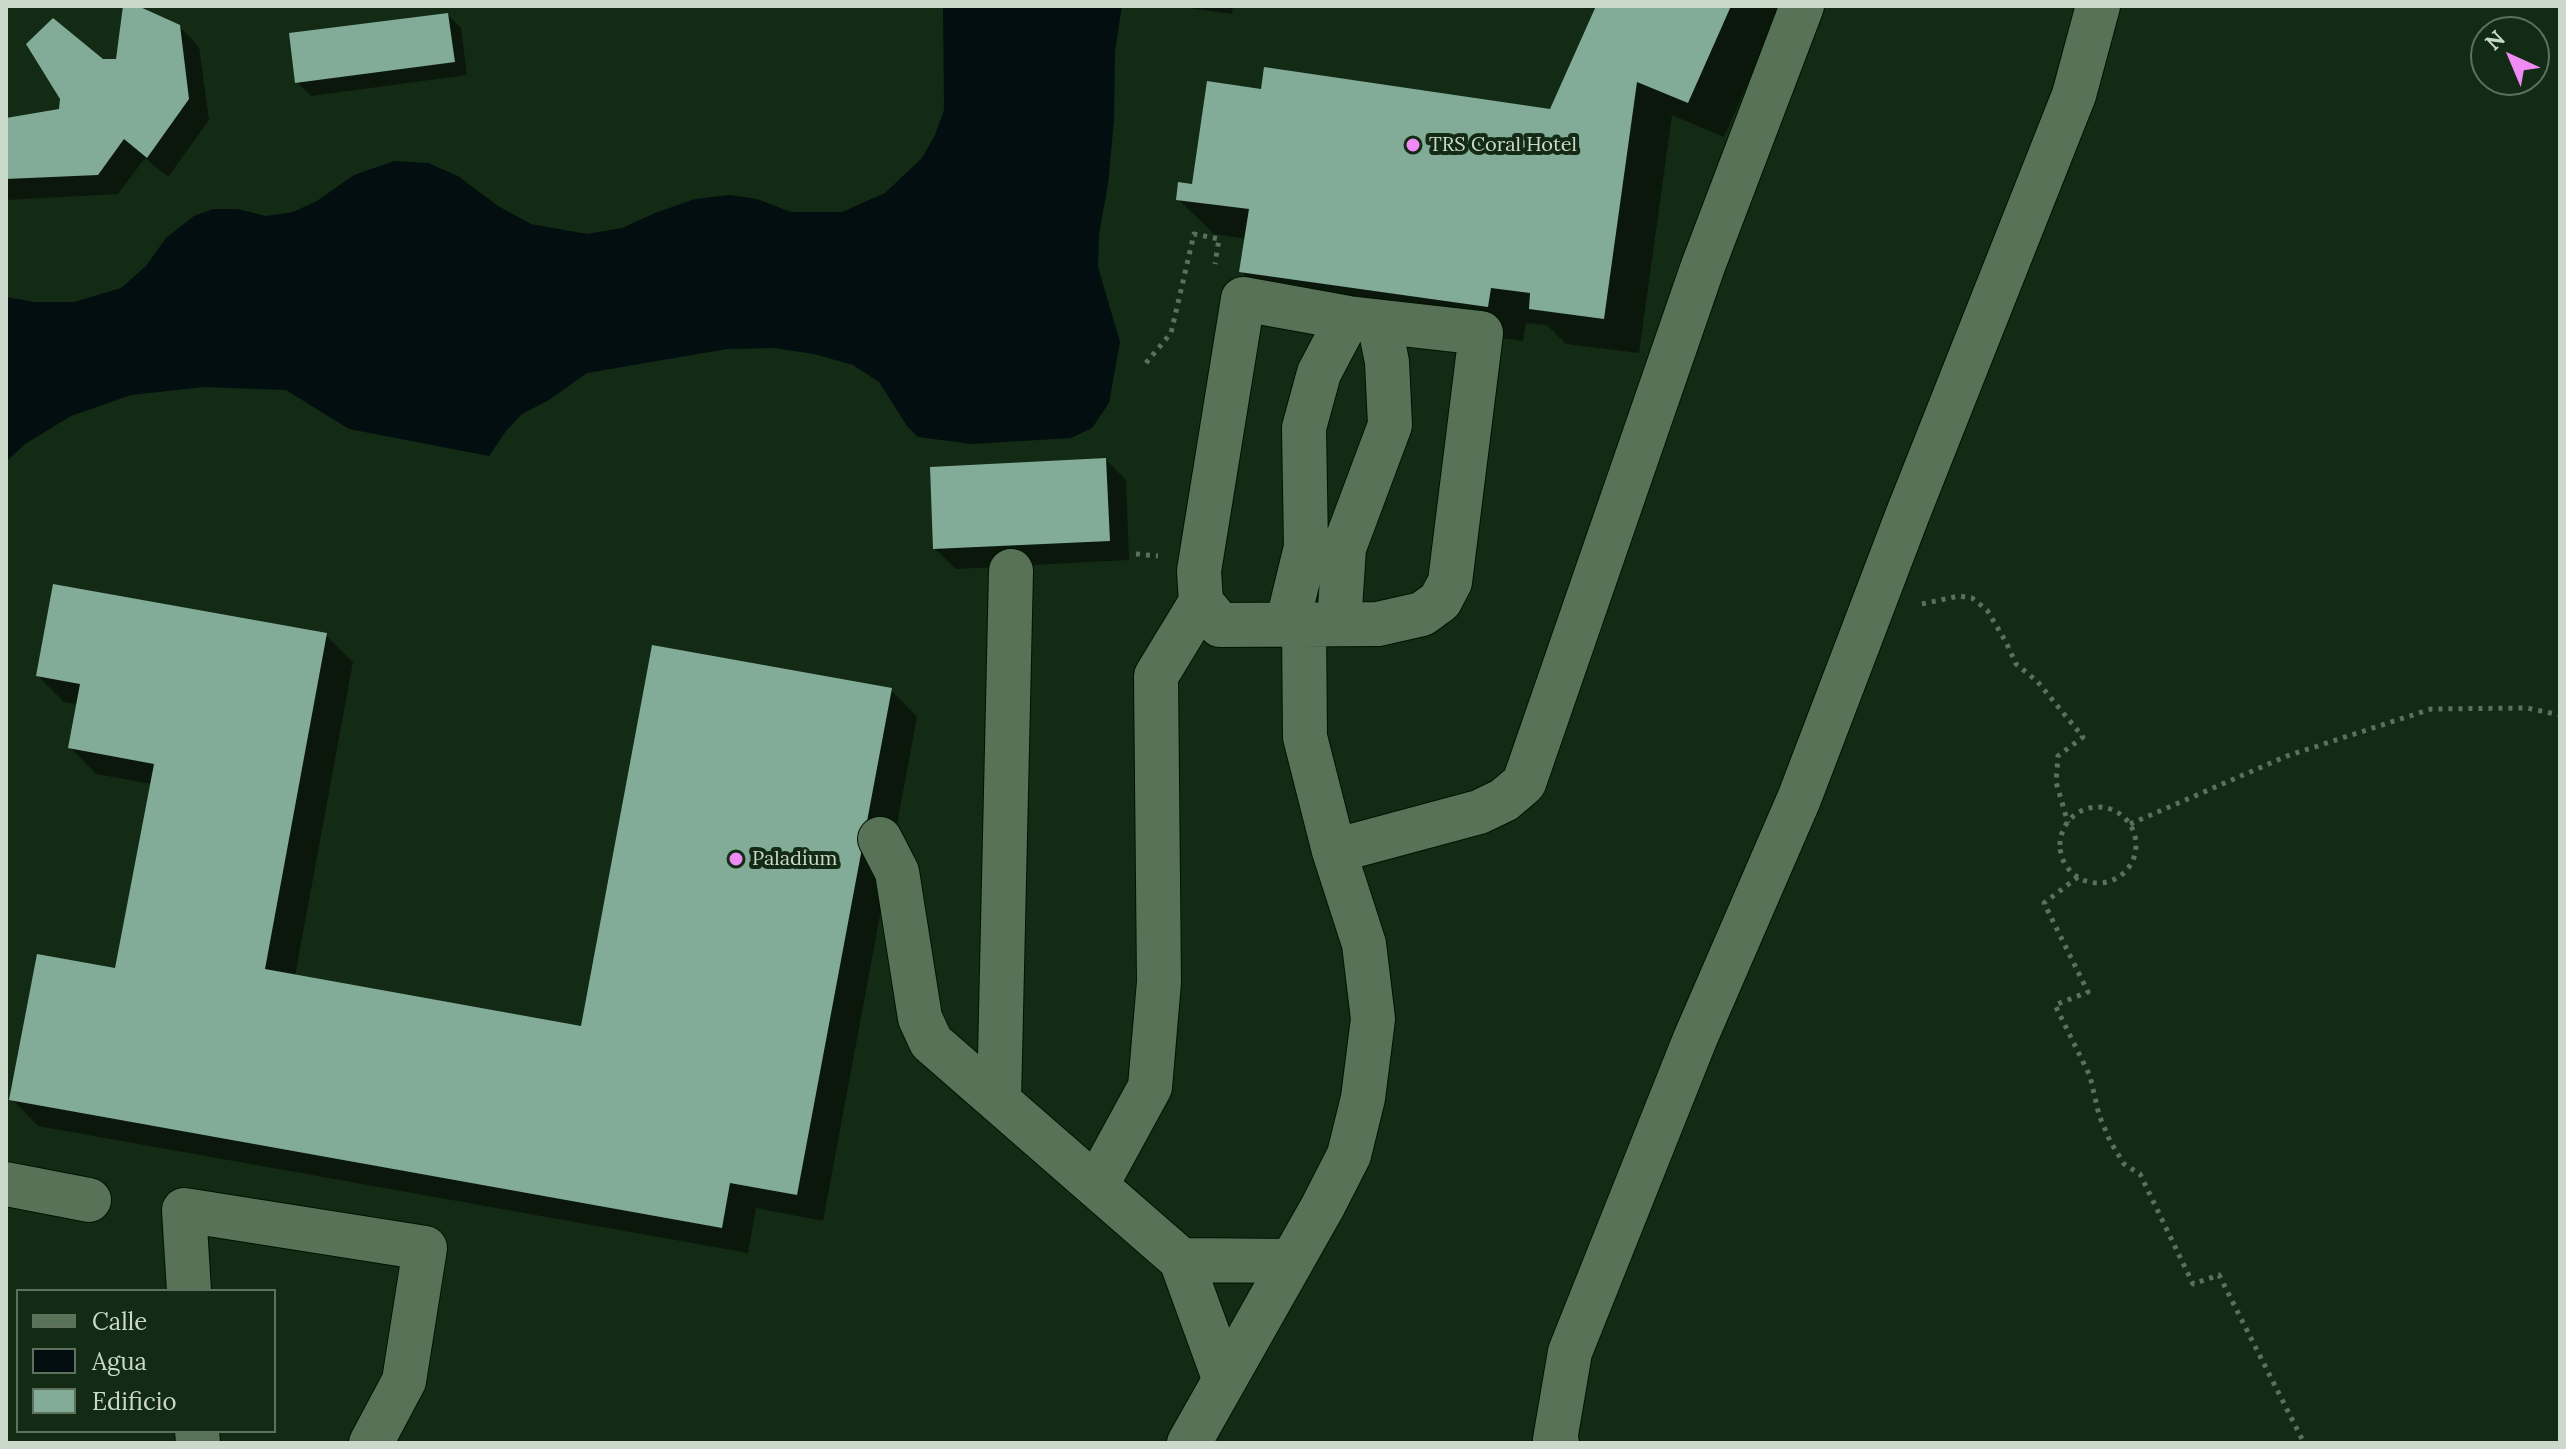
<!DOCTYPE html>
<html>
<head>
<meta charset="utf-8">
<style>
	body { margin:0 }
	#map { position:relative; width:2566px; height:1449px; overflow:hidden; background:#132b14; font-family:Lora,serif }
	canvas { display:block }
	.frame { position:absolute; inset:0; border:8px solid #cbd9ca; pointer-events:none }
	.legend { position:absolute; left:16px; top:1289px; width:260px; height:144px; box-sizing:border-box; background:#132b14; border:2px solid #5d715d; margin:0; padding:10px 14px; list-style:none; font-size:24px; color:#cbd9ca }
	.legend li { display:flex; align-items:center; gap:16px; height:40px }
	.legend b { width:40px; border:2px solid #5d715d }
	.north { position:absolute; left:2470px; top:16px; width:80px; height:80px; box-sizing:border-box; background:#132b14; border:2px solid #5d715d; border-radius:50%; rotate:316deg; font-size:22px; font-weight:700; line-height:32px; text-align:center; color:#cbd9ca }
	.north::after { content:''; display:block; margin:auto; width:28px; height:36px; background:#f08bf6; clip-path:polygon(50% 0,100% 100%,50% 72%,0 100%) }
</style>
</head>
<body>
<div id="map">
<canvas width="2566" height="1449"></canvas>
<div class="frame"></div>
<ul class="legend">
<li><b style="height:10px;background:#577257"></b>Calle</li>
<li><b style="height:22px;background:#020e10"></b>Agua</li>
<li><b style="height:22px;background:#82ab98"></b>Edificio</li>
</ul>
<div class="north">N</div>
</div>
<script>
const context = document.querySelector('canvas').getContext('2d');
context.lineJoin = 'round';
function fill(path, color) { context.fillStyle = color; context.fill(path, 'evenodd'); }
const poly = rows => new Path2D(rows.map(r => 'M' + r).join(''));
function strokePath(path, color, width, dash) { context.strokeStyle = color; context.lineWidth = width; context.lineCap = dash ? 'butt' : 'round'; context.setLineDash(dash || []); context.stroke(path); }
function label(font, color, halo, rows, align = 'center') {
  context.font = font + ' Lora,serif'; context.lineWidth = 8; context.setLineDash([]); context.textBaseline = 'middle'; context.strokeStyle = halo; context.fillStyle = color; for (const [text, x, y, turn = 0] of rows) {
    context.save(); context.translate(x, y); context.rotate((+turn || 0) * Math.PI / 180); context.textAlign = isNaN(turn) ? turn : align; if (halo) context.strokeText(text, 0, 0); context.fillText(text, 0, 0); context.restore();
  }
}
fill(poly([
	[943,6,1122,6,1115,51,1114,120,1108,184,1099,234,1098,267,1120,342,1109,403,1092,428,1071,438,972,444,918,437,907,426,879,382,853,365,814,354,774,348,727,349,587,373,549,400,522,414,506,431,489,456,349,429,286,390,204,387,131,395,71,416,25,444,6,462,6,297,35,302,74,302,121,288,146,266,166,238,194,216,213,209,238,209,266,216,293,212,317,201,354,175,394,161,428,163,458,176,498,206,531,224,587,234,622,228,655,213,695,199,729,195,757,199,791,212,842,212,885,193,922,158,935,135,944,110]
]), '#020e10');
fill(poly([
	[125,6,134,6,179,26,199,47,209,120,168,177,145,158,118,194,6,200,6,120,61,111,103,61,117,61],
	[1175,6,1233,6,1232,14],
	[1598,6,1782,6,1724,137,1672,115,1639,353,1566,344,1547,325,1526,323,1523,341,1277,307,1241,271,1246,239,1214,234,1178,199,1194,186,1263,91,1551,111],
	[448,15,461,28,467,75,311,96,297,82],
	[1106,460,1126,480,1129,560,956,569,935,549],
	[326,635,353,662,295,976,583,1028,891,690,917,717,823,1221,756,1208,748,1253,38,1126,12,1099,117,971,152,784,96,774,70,747,78,704,64,702,38,676]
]), '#0007');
fill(poly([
	[123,6,138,6,180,25,189,99,147,158,124,139,98,175,6,179,6,118,59,109,60,99,26,44,53,18,103,59,116,59],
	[1596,6,1731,6,1688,103,1637,82,1604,319,1529,309,1530,293,1491,288,1488,307,1239,272,1249,209,1176,200,1178,182,1192,184,1207,81,1261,89,1264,67,1550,109],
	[448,13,455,62,295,83,289,33],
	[1106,458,1110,541,933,549,930,467],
	[53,584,327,633,265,969,581,1026,652,645,892,688,797,1195,730,1183,722,1228,9,1100,37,954,115,968,154,764,68,748,80,684,36,676]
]), '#82ab98');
const minor = poly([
	[1243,299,1348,318,1481,333,1450,582,1440,601,1422,614,1378,624,1220,625,1201,602,1199,571,1243,299],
	[1339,624,1344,548,1390,425,1387,362,1379,322],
	[1287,625,1306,547,1304,428,1319,373,1348,318],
	[880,839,897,872,920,1018,931,1042,1181,1260,1224,1378],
	[1334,851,1479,812,1504,800,1524,783,1703,266,1802,6],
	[999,1101,1011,571],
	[6,1184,89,1200],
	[1096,1186,1150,1087,1159,982,1156,676,1201,602],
	[1181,1260,1292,1261],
	[189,1291,184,1210,425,1248,404,1381,371,1443],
	[197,1431,198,1443],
	[1189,1443,1323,1206,1349,1155,1363,1098,1373,1019,1364,944,1334,851,1305,737,1304,625],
	[1557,1443,1555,1440,1570,1352,1695,1039,1799,799,1907,516,2074,95,2098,6]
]);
strokePath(minor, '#001301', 46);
strokePath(poly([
	[1146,363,1171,333,1194,234,1219,239,1215,264],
	[1136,554,1158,556],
	[1922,604,1959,596,1972,598,1987,610,2006,642,2016,664,2037,681,2083,737,2058,756,2056,782,2068,823],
	'2060 845a38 38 0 1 1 76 0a38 38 0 1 1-76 0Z',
	[2130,824,2287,756,2431,709,2527,708,2560,715],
	[2078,877,2044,903,2088,992,2055,1005,2090,1076,2099,1115,2110,1141,2124,1164,2140,1174,2193,1284,2219,1275,2304,1443]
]), '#5c705c', 5, [4, 6]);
strokePath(minor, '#577257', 44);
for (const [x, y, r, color] of [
	[1413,145,8,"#f08bf6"],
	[736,859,8,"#f08bf6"]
]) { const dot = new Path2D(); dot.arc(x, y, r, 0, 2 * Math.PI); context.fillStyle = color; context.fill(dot); strokePath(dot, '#132b14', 3); }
label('20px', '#cbd9ca', '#132b14', [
	["TRS Coral Hotel",1429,145],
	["Paladium",752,859]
], 'left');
</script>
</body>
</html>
